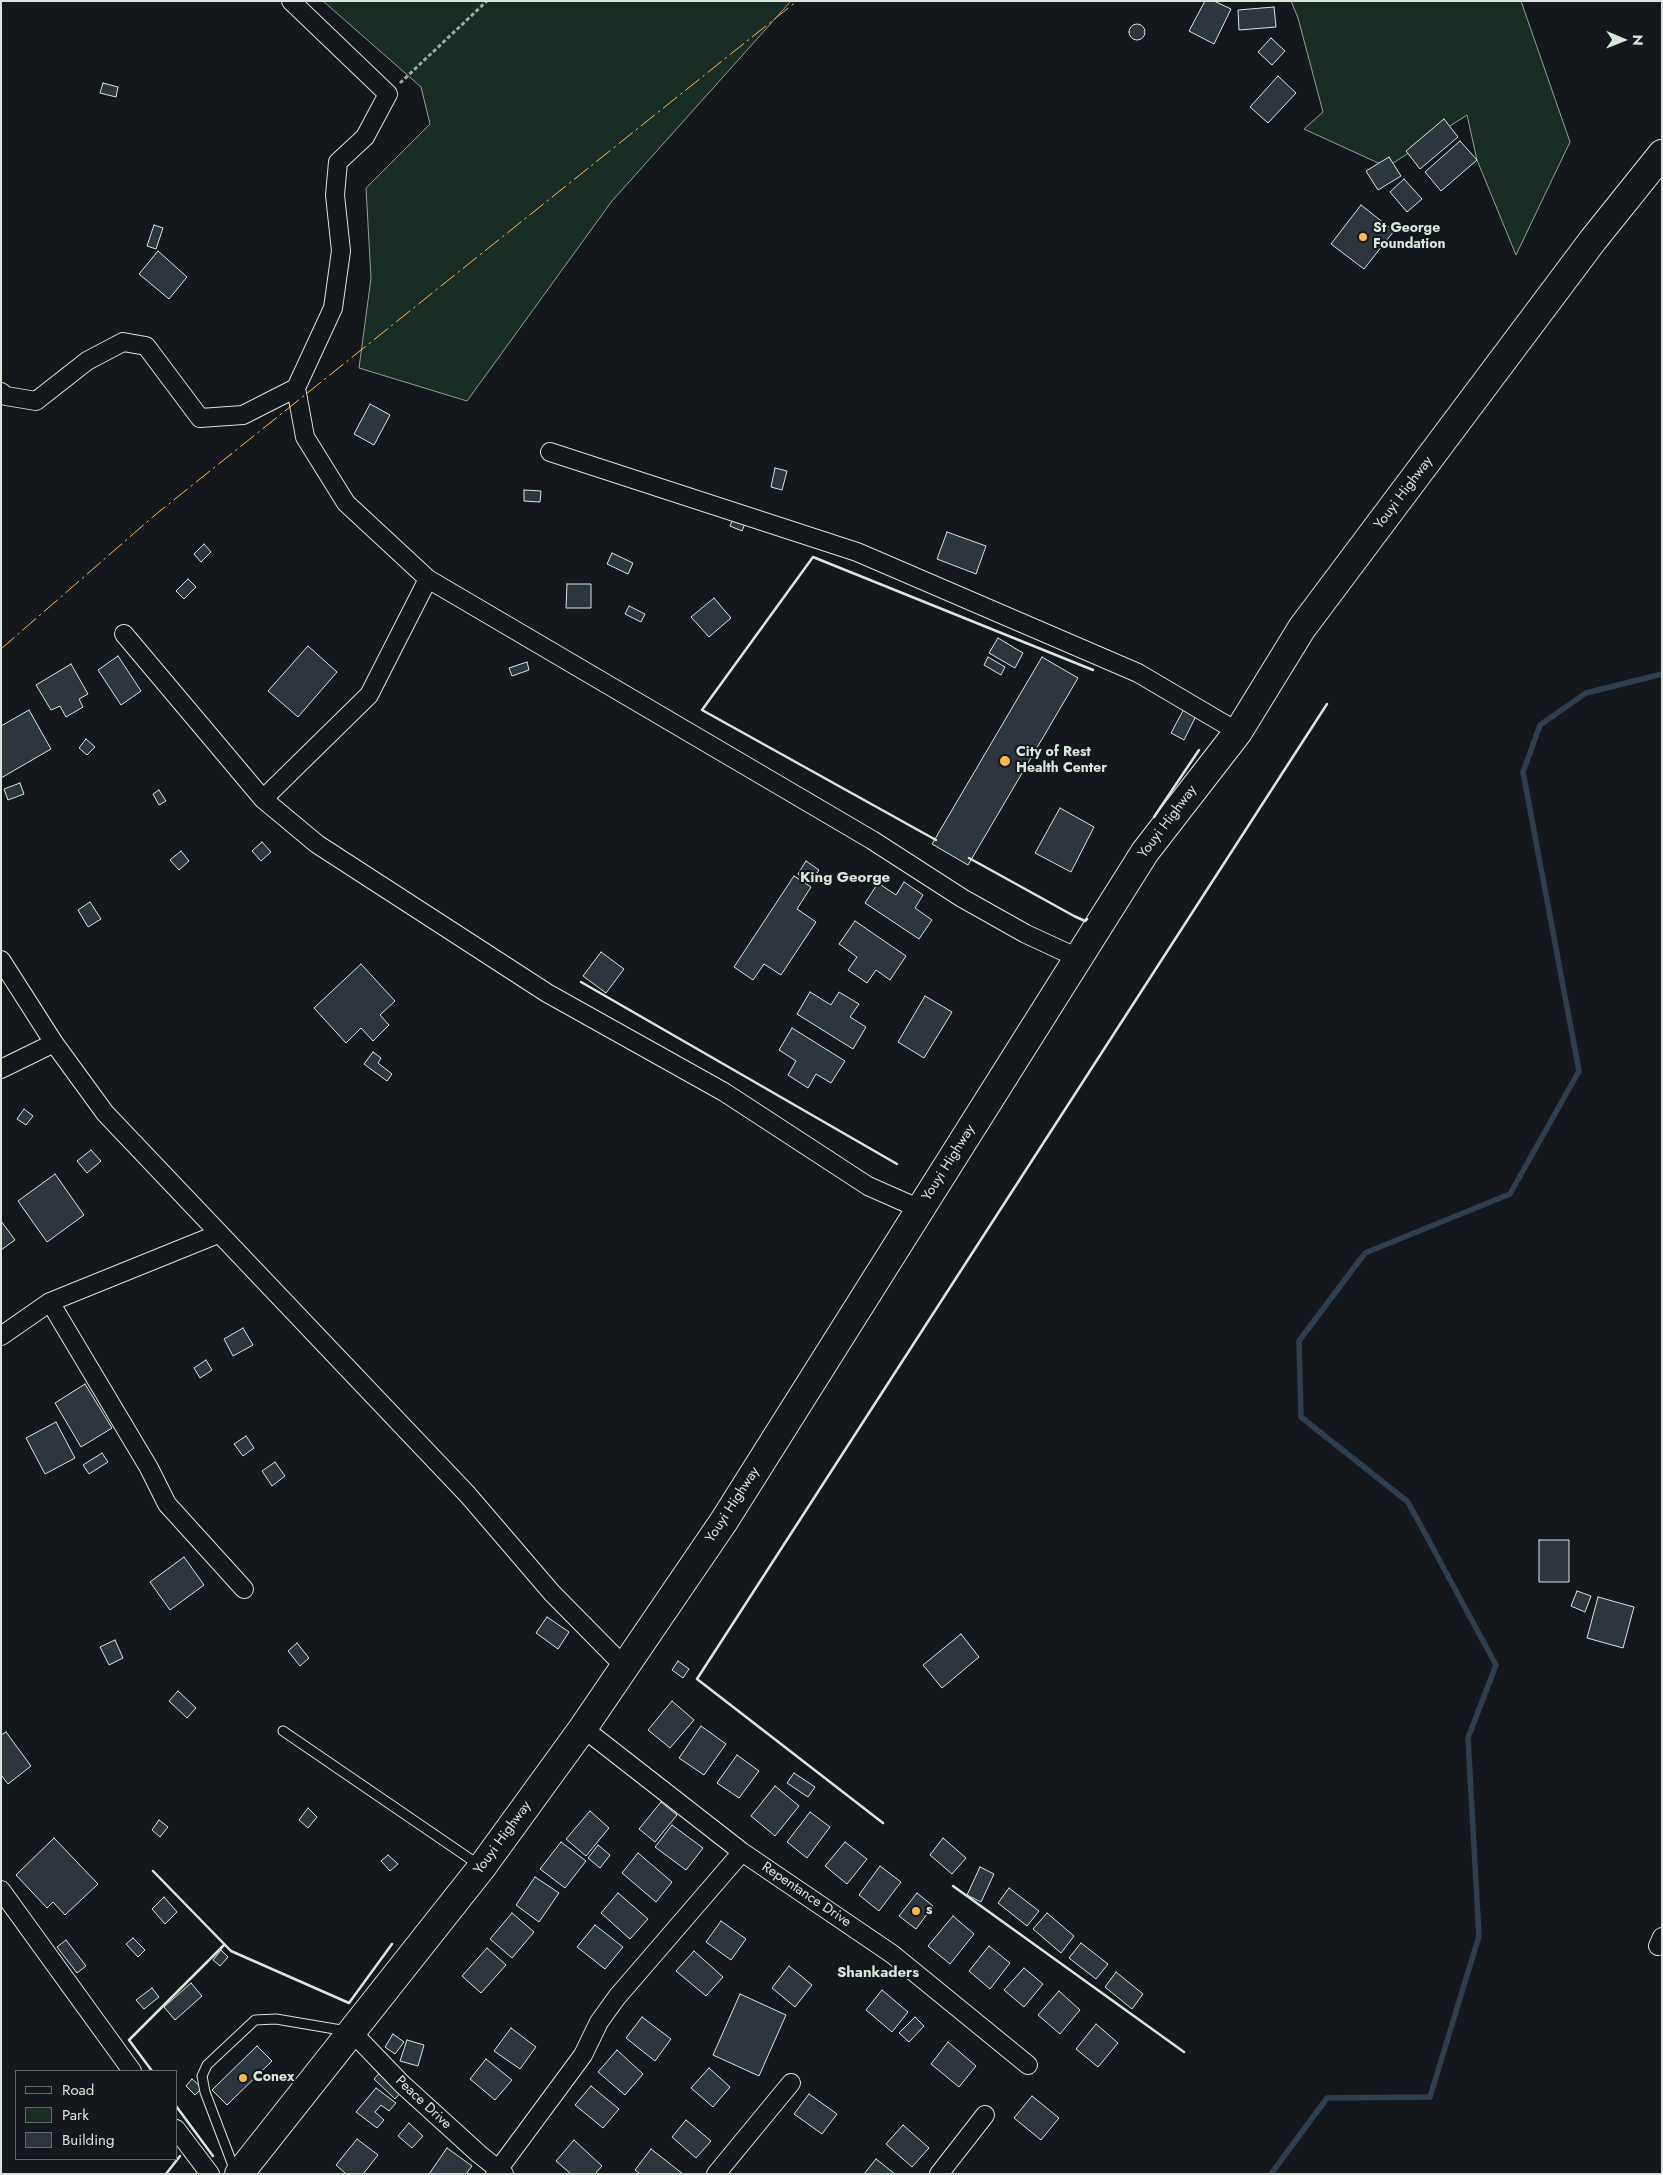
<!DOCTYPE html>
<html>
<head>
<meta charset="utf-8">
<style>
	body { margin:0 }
	#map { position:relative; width:1663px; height:2175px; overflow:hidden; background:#14181c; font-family:Jost,sans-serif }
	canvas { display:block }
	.frame { position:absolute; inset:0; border:2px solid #d8e6dc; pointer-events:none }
	.legend { position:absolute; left:15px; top:2070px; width:162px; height:90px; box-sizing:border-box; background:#14181c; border:1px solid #626a69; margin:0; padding:6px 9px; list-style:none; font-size:15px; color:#d8e6dc }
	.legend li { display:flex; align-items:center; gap:10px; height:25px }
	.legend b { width:25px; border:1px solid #626a69 }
	.north { position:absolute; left:1598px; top:15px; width:50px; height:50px; -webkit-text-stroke:4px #14181c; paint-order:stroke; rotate:91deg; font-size:14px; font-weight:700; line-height:20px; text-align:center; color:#d8e6dc }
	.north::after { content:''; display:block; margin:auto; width:18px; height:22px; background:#d8e6dc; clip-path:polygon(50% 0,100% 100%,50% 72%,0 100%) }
</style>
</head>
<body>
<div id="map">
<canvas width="1663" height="2175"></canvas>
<div class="frame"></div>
<ul class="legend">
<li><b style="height:6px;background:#14181c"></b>Road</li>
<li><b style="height:14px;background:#1a2d24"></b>Park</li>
<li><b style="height:14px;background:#2c363c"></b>Building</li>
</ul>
<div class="north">N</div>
</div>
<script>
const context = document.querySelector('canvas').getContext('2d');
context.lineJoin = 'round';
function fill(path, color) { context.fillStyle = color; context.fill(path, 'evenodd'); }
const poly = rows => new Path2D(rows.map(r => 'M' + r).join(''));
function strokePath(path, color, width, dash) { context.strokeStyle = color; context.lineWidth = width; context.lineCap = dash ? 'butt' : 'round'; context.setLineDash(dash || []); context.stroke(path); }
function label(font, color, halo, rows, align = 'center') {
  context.font = font + ' Jost,sans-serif'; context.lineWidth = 4; context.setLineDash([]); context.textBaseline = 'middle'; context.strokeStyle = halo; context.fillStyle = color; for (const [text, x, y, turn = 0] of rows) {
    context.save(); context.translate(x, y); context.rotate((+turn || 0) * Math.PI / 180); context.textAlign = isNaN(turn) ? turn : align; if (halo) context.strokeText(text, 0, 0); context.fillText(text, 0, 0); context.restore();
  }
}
const green = poly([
	[323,1,791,1,612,201,467,401,359,368,371,278,366,188,430,124,421,87,323,1],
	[1291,1,1521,1,1570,142,1516,255,1477,160,1467,115,1387,167,1304,129,1323,112,1298,18,1291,1]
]);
fill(green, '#1a2d24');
strokePath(green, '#939e99', 1);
strokePath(poly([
	[1271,2174,1327,2098,1430,2097,1479,1936,1468,1738,1496,1665,1408,1502,1301,1417,1299,1341,1365,1253,1510,1194,1579,1071,1523,772,1540,725,1586,693,1662,674]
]), '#2f3f4d', 5.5);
const building = poly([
	[1205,1,1214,1,1231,9,1214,44,1189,31,1205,1],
	[1274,7,1276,27,1239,30,1238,10,1274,7],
	'1129 32a8 8 0 1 1 16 0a8 8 0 1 1-16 0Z',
	[1271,38,1285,51,1272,65,1258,52,1271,38],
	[1278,76,1296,93,1268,123,1250,107,1278,76],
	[103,83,118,87,116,97,100,93,103,83],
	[1444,119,1458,137,1420,169,1406,151,1444,119],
	[1460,141,1477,160,1441,191,1425,172,1460,141],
	[1389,157,1401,176,1378,190,1366,171,1389,157],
	[1404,179,1422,199,1407,212,1390,192,1404,179],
	[1361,205,1394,231,1364,269,1331,244,1361,205],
	[154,225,163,228,156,249,147,246,154,225],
	[158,251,187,277,169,299,139,274,158,251],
	[370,404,390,415,374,445,354,434,370,404],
	[775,468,787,471,782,490,771,487,775,468],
	[524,490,541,491,540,502,524,501,524,490],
	[734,516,746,521,742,531,730,526,734,516],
	[947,532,986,546,976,574,937,559,947,532],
	[204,544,211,552,201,562,194,554,204,544],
	[612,553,633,563,628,574,607,564,612,553],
	[188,579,196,587,184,599,176,591,188,579],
	[567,584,591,584,591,608,566,608,567,584],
	[714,598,731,618,709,637,691,617,714,598],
	[629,606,645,614,641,622,625,614,629,606],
	[998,638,1023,653,1015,668,989,653,998,638],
	[308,646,337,672,298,717,268,691,308,646],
	[118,656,141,691,121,705,98,670,118,656],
	[988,657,1005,667,1001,675,984,665,988,657],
	[1042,657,1078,678,968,865,932,844,1042,657],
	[527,662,529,670,512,676,509,668,527,662],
	[71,664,88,694,79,699,83,707,66,717,60,706,51,710,36,685,71,664],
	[1185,707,1197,714,1184,740,1171,733,1185,707],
	[29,710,51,749,1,778,1,726,29,710],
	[86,739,95,747,87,755,79,748,86,739],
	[20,783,24,794,8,800,4,789,20,783],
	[159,790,166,801,159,805,153,794,159,790],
	[1060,808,1094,827,1071,872,1035,853,1060,808],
	[262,842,271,852,261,861,252,851,262,842],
	[181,851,189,861,179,870,170,860,181,851],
	[806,861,819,870,811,882,798,874,806,861],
	[794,876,811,887,797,909,816,922,781,975,764,964,753,980,734,967,794,876],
	[904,882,923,895,915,908,932,920,919,939,865,903,878,883,896,895,904,882],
	[90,902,101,919,88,927,78,910,90,902],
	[855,921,906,956,890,980,876,970,867,983,848,970,857,957,839,944,855,921],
	[601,952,624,969,606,993,583,976,601,952],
	[361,964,395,1001,380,1015,389,1025,373,1041,361,1028,346,1043,314,1008,361,964],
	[810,992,831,1005,839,992,859,1004,850,1017,866,1027,853,1049,797,1014,810,992],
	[925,996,952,1012,924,1058,898,1042,925,996],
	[792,1028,845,1061,831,1083,816,1074,808,1088,788,1075,796,1061,779,1050,792,1028],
	[373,1052,381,1058,378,1063,392,1074,387,1081,364,1064,373,1052],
	[24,1109,33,1116,26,1125,17,1119,24,1109],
	[91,1150,101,1161,87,1173,77,1161,91,1150],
	[55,1174,84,1215,47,1242,18,1201,55,1174],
	[1,1221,15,1240,1,1250,1,1221],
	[243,1328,253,1345,233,1356,224,1339,243,1328],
	[206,1360,212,1370,200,1378,194,1368,206,1360],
	[85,1384,112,1428,81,1447,55,1403,85,1384],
	[56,1422,75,1458,45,1474,26,1438,56,1422],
	[246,1436,254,1448,243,1456,234,1444,246,1436],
	[102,1453,108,1462,89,1474,83,1465,102,1453],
	[275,1462,285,1476,272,1486,262,1471,275,1462],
	[1539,1540,1569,1540,1569,1582,1539,1582,1539,1540],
	[184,1557,204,1585,170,1610,150,1582,184,1557],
	[1577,1591,1591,1596,1585,1612,1571,1606,1577,1591],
	[1598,1597,1634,1607,1623,1648,1587,1638,1598,1597],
	[547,1617,569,1632,558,1649,536,1633,547,1617],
	[961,1634,979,1657,942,1688,923,1665,961,1634],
	[115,1640,123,1658,109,1665,100,1647,115,1640],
	[297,1643,309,1658,300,1666,288,1651,297,1643],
	[678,1661,689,1669,683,1678,672,1670,678,1661],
	[178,1691,196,1708,187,1718,169,1701,178,1691],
	[672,1701,694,1720,670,1748,648,1730,672,1701],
	[701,1726,726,1744,704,1775,679,1758,701,1726],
	[6,1732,31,1766,8,1784,1,1775,1,1735,6,1732],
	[737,1755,759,1771,739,1798,717,1783,737,1755],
	[794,1773,815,1787,808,1797,787,1783,794,1773],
	[775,1786,799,1806,775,1836,751,1816,775,1786],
	[661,1802,677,1815,655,1842,639,1829,661,1802],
	[308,1808,317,1817,308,1828,299,1820,308,1808],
	[590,1811,609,1828,586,1856,566,1839,590,1811],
	[810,1812,830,1827,807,1858,787,1842,810,1812],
	[159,1820,168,1827,160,1837,152,1830,159,1820],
	[672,1825,703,1848,686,1870,655,1847,672,1825],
	[54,1838,98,1884,65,1915,53,1902,47,1908,16,1875,54,1838],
	[943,1838,966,1858,952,1874,930,1855,943,1838],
	[561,1842,586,1861,565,1888,540,1869,561,1842],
	[845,1842,867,1859,847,1884,825,1866,845,1842],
	[598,1845,610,1855,600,1868,588,1858,598,1845],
	[638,1853,672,1882,656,1902,622,1873,638,1853],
	[388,1855,398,1864,390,1871,381,1861,388,1855],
	[880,1866,901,1882,879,1911,859,1895,880,1866],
	[980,1867,994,1874,981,1902,967,1895,980,1867],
	[535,1877,559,1893,539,1922,516,1905,535,1877],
	[1009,1888,1039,1911,1027,1926,998,1903,1009,1888],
	[618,1893,648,1919,630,1939,601,1913,618,1893],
	[917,1893,933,1906,916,1929,899,1916,917,1893],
	[164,1897,177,1912,165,1924,152,1909,164,1897],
	[512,1913,534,1932,512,1958,490,1939,512,1913],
	[1047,1913,1074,1936,1061,1953,1033,1929,1047,1913],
	[953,1916,974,1934,950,1964,928,1946,953,1916],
	[721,1921,746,1939,731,1960,706,1942,721,1921],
	[595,1925,623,1947,605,1969,577,1947,595,1925],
	[133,1938,145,1950,138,1957,126,1944,133,1938],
	[66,1940,86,1966,77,1973,57,1947,66,1940],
	[1081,1943,1108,1964,1096,1979,1069,1958,1081,1943],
	[989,1946,1010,1963,990,1989,969,1971,989,1946],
	[487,1948,506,1965,481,1993,462,1976,487,1948],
	[221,1950,228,1957,220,1966,213,1960,221,1950],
	[694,1951,723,1977,706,1996,676,1971,694,1951],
	[789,1966,812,1985,795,2007,772,1988,789,1966],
	[1024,1968,1043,1984,1024,2007,1004,1990,1024,1968],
	[1116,1972,1143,1994,1132,2009,1105,1987,1116,1972],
	[191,1983,202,1996,175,2020,164,2007,191,1983],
	[152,1988,159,1997,144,2009,136,2000,152,1988],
	[882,1990,908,2012,892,2032,866,2010,882,1990],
	[1059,1991,1080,2010,1060,2034,1038,2015,1059,1991],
	[740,1994,786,2015,759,2076,713,2055,740,1994],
	[642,2017,671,2039,655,2061,626,2038,642,2017],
	[915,2017,924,2026,909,2042,899,2033,915,2017],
	[1096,2024,1118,2043,1098,2067,1076,2049,1096,2024],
	[511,2028,536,2047,520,2069,494,2051,511,2028],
	[393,2034,404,2042,395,2054,385,2047,393,2034],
	[407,2040,424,2045,418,2066,400,2061,407,2040],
	[948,2042,976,2066,959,2087,931,2064,948,2042],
	[257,2046,272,2061,227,2105,212,2090,257,2046],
	[617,2050,643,2074,625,2095,598,2072,617,2050],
	[486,2059,512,2080,495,2100,470,2079,486,2059],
	[384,2068,405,2088,395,2099,374,2079,384,2068],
	[709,2068,730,2087,713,2107,691,2088,709,2068],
	[192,2079,202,2088,195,2095,186,2086,192,2079],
	[591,2086,619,2109,603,2128,575,2105,591,2086],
	[376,2088,396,2103,389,2111,381,2105,375,2112,384,2120,377,2128,356,2112,376,2088],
	[809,2094,837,2114,822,2134,794,2114,809,2094],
	[1032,2096,1059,2118,1041,2140,1014,2118,1032,2096],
	[686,2120,711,2141,696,2158,672,2137,686,2120],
	[409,2123,423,2136,412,2148,398,2136,409,2123],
	[903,2125,929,2148,912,2167,886,2144,903,2125],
	[357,2139,378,2155,363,2174,346,2174,336,2165,357,2139],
	[574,2140,602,2166,595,2174,571,2174,556,2161,574,2140],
	[447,2148,472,2166,466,2174,429,2174,447,2148],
	[651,2149,683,2174,640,2174,635,2170,651,2149],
	[876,2159,895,2174,864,2174,876,2159]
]);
fill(building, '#2c363c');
strokePath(building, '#d8e6dc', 1);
const service = poly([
	[283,1731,479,1865],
	[235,2171,205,2092,202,2076,207,2065,255,2020,276,2019,347,2031]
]);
const minor = poly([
	[291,1,388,94,365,137,338,162,335,195,341,251,333,308,296,388,305,437,346,503,428,579,872,840,962,898,1026,934,1078,958],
	[1,392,6,396,36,401,87,361,123,342,146,346,200,418,243,415,296,388],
	[550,452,857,552,1138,673,1238,732],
	[124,634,263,799,317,844,547,993,724,1092,868,1186,920,1209],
	[263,799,369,695,428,579],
	[1,960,54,1043,105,1113,468,1495,552,1593,624,1666],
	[1,1069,54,1043],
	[50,1302,149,1468,167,1504,244,1589],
	[1,1336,50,1302,218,1234],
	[583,1728,742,1852,892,1954,1028,2065],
	[1,1890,132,2071],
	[1658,1946,1662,1937],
	[352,2032,402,2084,479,2154,504,2174],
	[176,2129,210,2174],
	[495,2174,583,2055,599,2022,617,1997,742,1852],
	[716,2174,791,2083],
	[939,2174,985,2115]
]);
const primary = poly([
	[239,2174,482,1867,583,1728,724,1521,1145,852,1238,732,1302,628,1593,240,1662,154]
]);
strokePath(service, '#d8e6dc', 11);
strokePath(minor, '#d8e6dc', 20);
strokePath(primary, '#d8e6dc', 30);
strokePath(poly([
	[400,83,487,1]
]), '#9da8a2', 3, [4, 2.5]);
strokePath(service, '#14181c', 9);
strokePath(minor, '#14181c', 18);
strokePath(primary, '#14181c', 28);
strokePath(poly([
	[1154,817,1199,750],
	[936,840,702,710,813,557,1093,670],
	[969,858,1074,916,1085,921,1087,919],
	[581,982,897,1164],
	[883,1823,697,1679,1327,704],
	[153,1871,231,1951,349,2003,392,1944],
	[953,1886,1184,2052],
	[152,2071,129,2040,224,1945],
	[176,2106,213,2156],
	[166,2174,180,2156]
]), '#d8e6dc', 2.5);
strokePath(poly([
	[1,649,155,515,797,1]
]), '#ffb74d', 1, [18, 4, 2.5, 4]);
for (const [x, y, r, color] of [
	[1363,237,5,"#ffb74d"],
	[1005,761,6,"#ffb74d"],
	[916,1911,5,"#ffb74d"],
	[243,2078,5,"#ffb74d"]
]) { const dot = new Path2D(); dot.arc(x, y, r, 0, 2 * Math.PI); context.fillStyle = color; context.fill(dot); strokePath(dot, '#14181c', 2); }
label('bold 14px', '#d8e6dc', '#14181c', [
	["St George",1373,229],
	["Foundation",1373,245],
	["City of Rest",1016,753],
	["Health Center",1016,769],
	["s",926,1911],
	["Conex",253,2078]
], 'left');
label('14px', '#d8e6dc', '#14181c', [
	["Youyi Highway",1404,493,-53],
	["Youyi Highway",1168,822,-53],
	["Youyi Highway",949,1163,-58],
	["Youyi Highway",733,1505,-57],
	["Youyi Highway",503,1838,-54],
	["Repentance Drive",806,1895,34],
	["Peace Drive",423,2103,43]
]);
label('bold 15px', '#d8e6dc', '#14181c', [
	["King George",845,878],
	["Shankaders",878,1973]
]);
</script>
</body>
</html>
